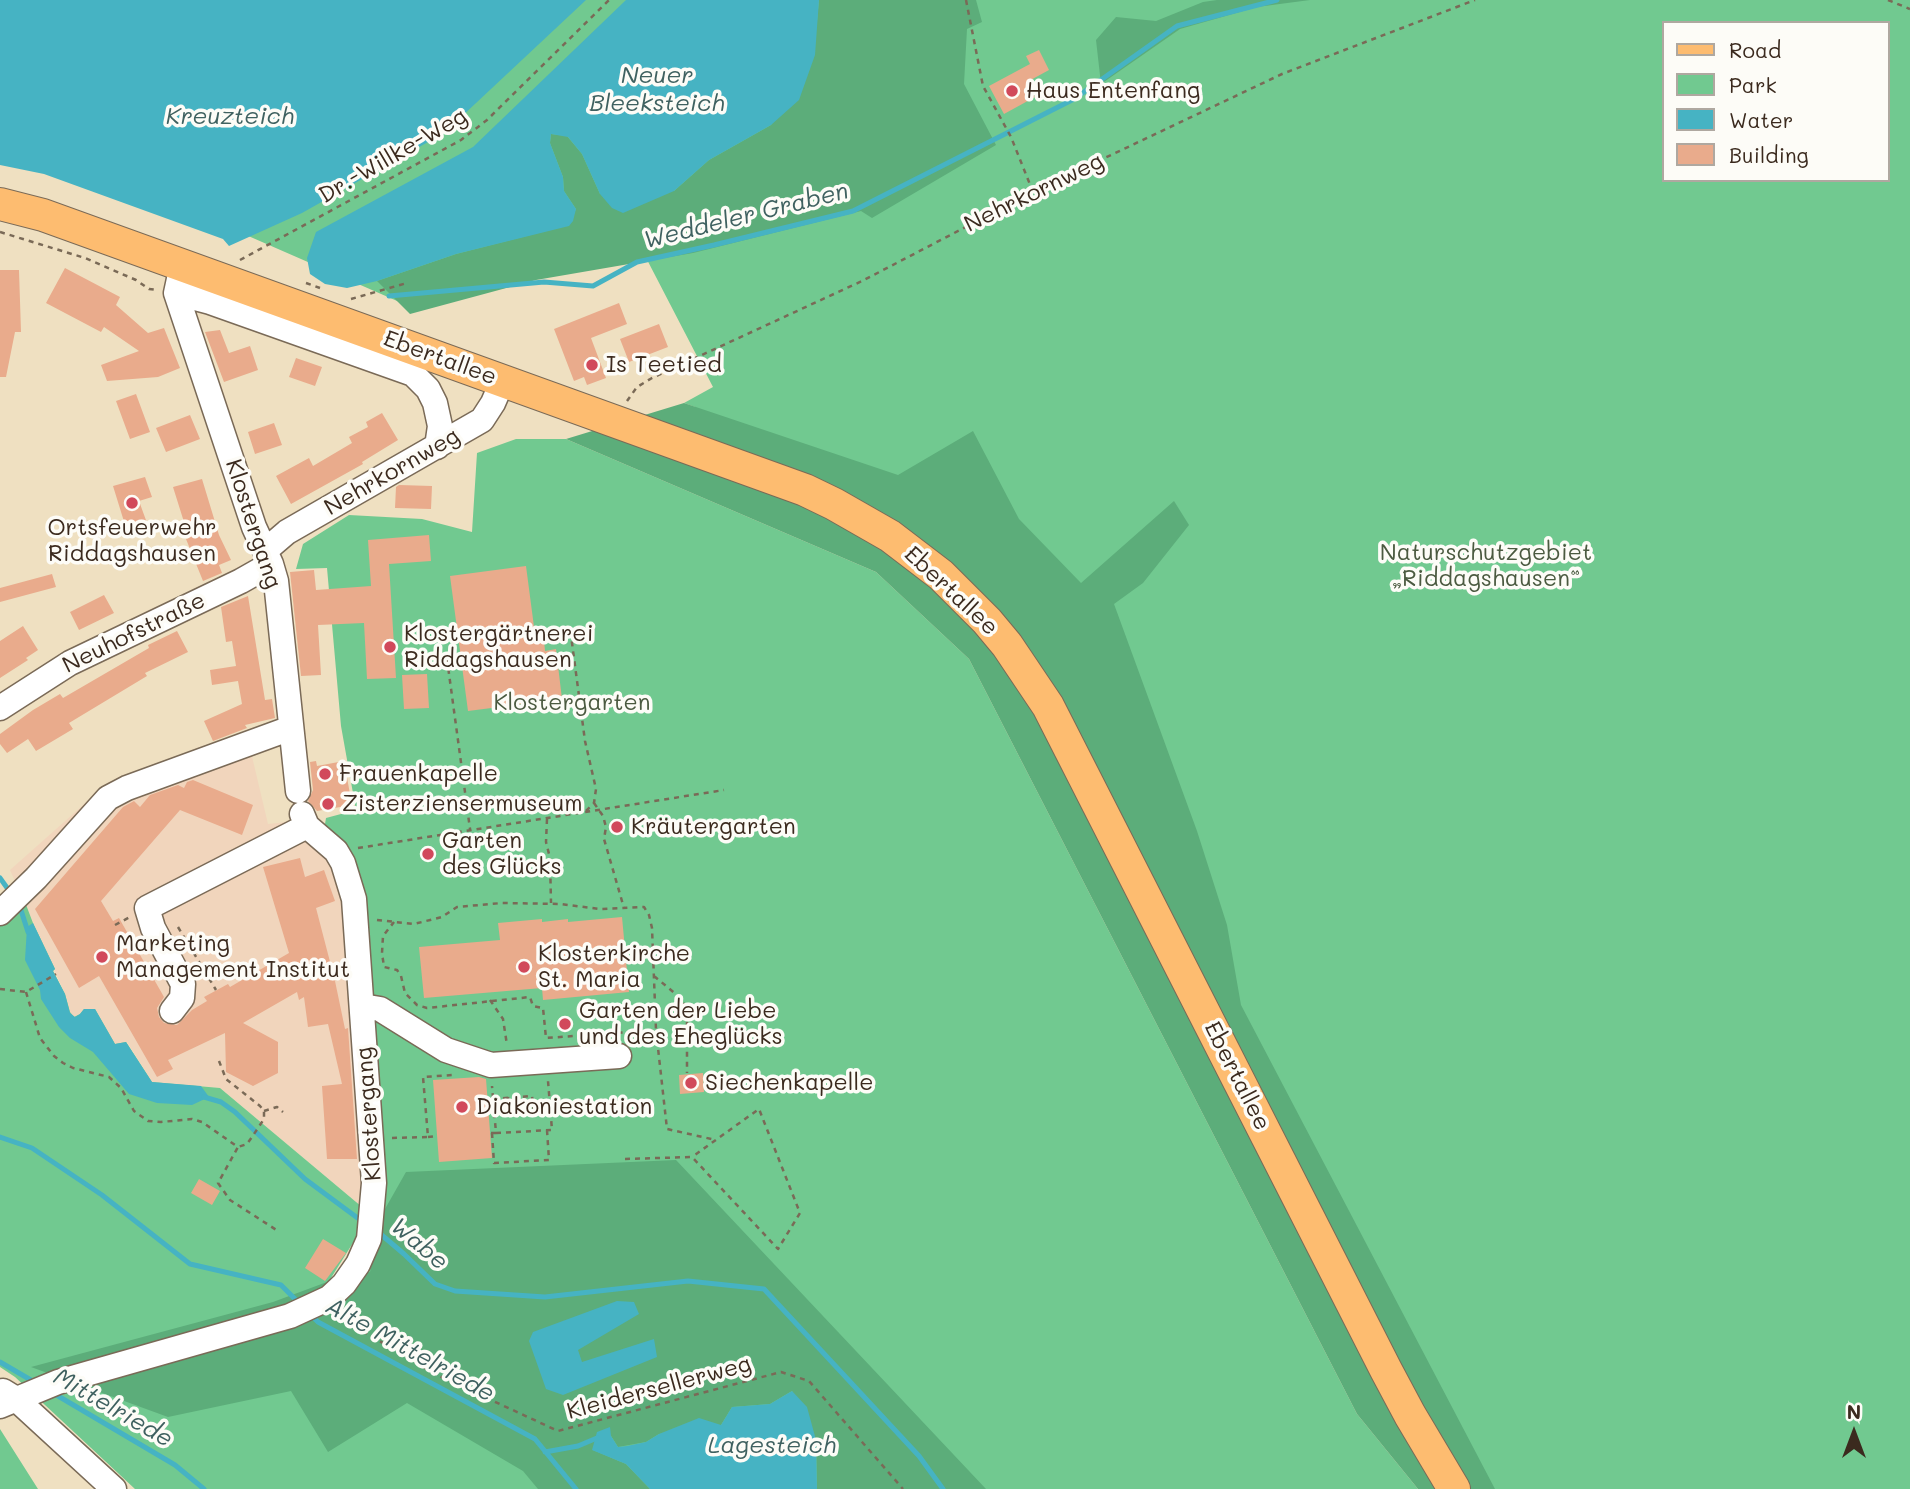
<!DOCTYPE html>
<html>
<head>
<meta charset="utf-8">
<style>
	body { margin:0 }
	#map { position:relative; width:1910px; height:1489px; overflow:hidden; background:#efe0c1; font-family:Mali,sans-serif }
	canvas { display:block }
	.legend { position:absolute; left:1662px; top:21px; width:228px; height:161px; box-sizing:border-box; background:#fdfcf7; border:2px solid #afa8a0; margin:0; padding:9px 12px; list-style:none; font-size:21px; color:#3b2a1e }
	.legend li { display:flex; align-items:center; gap:14px; height:35px }
	.legend b { width:35px; border:2px solid #afa8a0 }
	.north { position:absolute; left:1819px; top:1398px; width:70px; height:70px; -webkit-text-stroke:5px #fdfcf7; paint-order:stroke; rotate:0deg; font-size:19px; font-weight:700; line-height:28px; text-align:center; color:#3b2a1e }
	.north::after { content:''; display:block; margin:auto; width:24px; height:32px; background:#3b2a1e; clip-path:polygon(50% 0,100% 100%,50% 72%,0 100%) }
</style>
</head>
<body>
<div id="map">
<canvas width="1910" height="1489"></canvas>
<ul class="legend">
<li><b style="height:9px;background:#fdbc70"></b>Road</li>
<li><b style="height:19px;background:#71c990"></b>Park</li>
<li><b style="height:19px;background:#46b3c3"></b>Water</li>
<li><b style="height:19px;background:#e9ab8c"></b>Building</li>
</ul>
<div class="north">N</div>
</div>
<script>
const context = document.querySelector('canvas').getContext('2d');
context.lineJoin = 'round';
function fill(path, color) { context.fillStyle = color; context.fill(path, 'evenodd'); }
const poly = rows => new Path2D(rows.map(r => 'M' + r).join(''));
function strokePath(path, color, width, dash) { context.strokeStyle = color; context.lineWidth = width; context.lineCap = dash ? 'butt' : 'round'; context.setLineDash(dash || []); context.stroke(path); }
function label(font, color, halo, rows, align = 'center') {
  context.font = font + ' Mali,sans-serif'; context.lineWidth = 7; context.setLineDash([]); context.textBaseline = 'middle'; context.strokeStyle = halo; context.fillStyle = color; for (const [text, x, y, turn = 0] of rows) {
    context.save(); context.translate(x, y); context.rotate((+turn || 0) * Math.PI / 180); context.textAlign = isNaN(turn) ? turn : align; if (halo) context.strokeText(text, 0, 0); context.fillText(text, 0, 0); context.restore();
  }
}
fill(poly([
	[250,748,268,824,296,821,333,867,343,902,363,1174,362,1207,220,1088,152,1082,127,1042,115,1045,95,1009,74,1017,70,1013,65,994,10,870,109,782]
]), '#f1d5bc');
fill(poly([
	[0,0,1910,0,1910,1489,1483,1489,1115,775,695,407,684,403,713,387,642,250,404,304,230,228],
	[1663,23,1887,23,1887,180,1663,180],
	[516,439,566,439,876,572,969,659,1357,1414,1418,1489,135,1489,15,1377,0,1367,0,926,25,902,33,923,55,969,53,971,65,994,70,1012,74,1017,80,1014,84,1009,95,1009,115,1044,126,1042,152,1082,220,1088,362,1207,356,1238,331,1278,346,1280,385,1209,362,899,325,824,326,818,356,810,341,726,327,568,296,569,303,544,349,515,422,519,472,532,477,453],
	[0,1429,38,1489,0,1489]
]), '#71c990');
fill(poly([
	[819,0,976,0,982,22,967,29,964,84,996,145,872,218,861,211,693,253,536,280,410,314,377,281,456,254,569,225,576,209,564,191,563,177,550,143,551,134,567,136,582,154,600,194,674,191,709,160,771,125,817,21],
	[1217,0,1310,0,1257,7,1180,29,1101,84,1096,40,1116,17,1156,21,1203,2],
	[684,403,898,475,973,431,1019,519,1081,583,1174,501,1189,525,1143,583,1114,604,1197,831,1227,925,1241,1005,1495,1489,1418,1489,1357,1414,969,659,876,572,566,439],
	[676,1160,986,1489,817,1489,816,1440,792,1391,770,1404,732,1407,721,1425,659,1434,646,1442,618,1447,611,1436,597,1438,593,1450,626,1464,650,1489,538,1489,523,1471,407,1403,328,1452,291,1391,168,1417,31,1367,273,1302,327,1282,370,1272,385,1209,406,1172]
]), '#5cad7a');
fill(poly([
	[0,0,586,0,444,133,302,213,229,246,223,239,44,174,0,165],
	[626,0,819,0,815,55,799,100,771,125,709,160,674,191,623,213,612,208,600,194,582,154,568,137,551,134,550,143,563,177,564,191,576,209,573,221,569,226,456,254,377,281,347,288,325,284,310,274,307,258,316,232,473,147],
	[33,923,55,969,53,971,65,994,70,1013,75,1017,80,1014,84,1009,95,1009,115,1044,126,1042,152,1082,201,1086,209,1097,192,1105,157,1103,129,1094,93,1052,70,1038,59,1027,41,999,40,990,25,960,27,927],
	[617,1301,634,1302,639,1314,578,1350,582,1362,654,1339,657,1357,563,1395,546,1389,529,1341,533,1332],
	[792,1391,807,1407,816,1440,817,1489,650,1489,626,1464,592,1450,597,1432,610,1427,611,1436,618,1447,627,1446,646,1442,659,1434,699,1418,721,1425,732,1407,770,1404]
]), '#46b3c3');
strokePath(poly([
	[389,296,544,282,593,286,637,262,714,245,853,211,1074,99,1177,26,1277,0],
	[0,878,10,892],
	[19,904,28,932],
	[204,1097,221,1102,235,1112,305,1179,363,1222],
	[0,1137,32,1148,102,1195,190,1264,281,1285,301,1305],
	[377,1231,404,1254,435,1284,455,1291,545,1297,688,1281,764,1289,919,1456,943,1489],
	[310,1314,318,1322,535,1439,576,1489],
	[0,1362,36,1383],
	[53,1393,175,1465,204,1489],
	[545,1452,578,1446,597,1438]
]), '#46b3c3', 5);
fill(poly([
	[1039,50,1049,70,1027,82,1035,97,1004,114,989,86,1030,64,1026,56],
	[65,268,120,297,116,305,148,333,164,328,180,368,158,377,107,381,101,365,139,351,104,327,101,332,46,303],
	[0,270,19,270,21,332,15,332,6,377,0,377],
	[619,303,627,324,591,338,606,378,587,385,584,377,574,381,554,329],
	[659,324,668,347,629,362,620,339],
	[220,330,229,353,250,346,258,370,224,382,205,332],
	[296,358,322,367,315,386,289,377],
	[136,394,150,432,130,439,116,401],
	[382,413,398,440,362,462,363,464,291,504,276,476,309,458,313,466,352,443,349,437,368,427,366,422],
	[190,415,200,439,166,452,156,428],
	[274,423,282,445,255,454,248,432],
	[145,477,152,497,139,501,147,523,126,528,113,486],
	[202,479,219,535,231,560,219,565,222,573,203,581,186,539,189,538,173,487],
	[399,485,432,486,431,509,395,508,396,487],
	[429,535,431,561,389,564,396,678,367,679,364,623,318,625,321,675,301,676,290,572,314,570,316,590,371,586,368,540],
	[526,566,536,642,544,640,545,651,556,649,562,699,468,711,450,576],
	[52,574,56,587,0,602,0,588],
	[104,595,114,613,79,630,70,612],
	[248,596,265,700,272,699,275,718,245,725,247,728,213,741,204,721,242,704,238,681,212,685,210,670,236,666,232,641,226,642,221,607],
	[23,626,38,650,26,658,28,660,0,678,0,641],
	[177,631,188,652,145,673,147,676,69,723,73,729,36,751,28,739,7,753,0,744,0,734,33,710,60,694,63,698,149,648,148,645],
	[427,674,429,708,404,709,402,675],
	[316,761,317,766,344,761,352,805,317,811,308,801,313,790,310,762],
	[193,780,253,805,242,835,180,810,101,901,113,921,119,918,164,997,157,1008,159,1017,164,1023,177,1025,192,1010,207,1001,204,997,228,984,230,987,289,953,263,867,300,858,305,877,324,870,335,901,316,908,335,981,345,1029,348,1028,357,1159,327,1159,322,1086,342,1084,328,1024,308,1027,304,997,299,1000,297,992,243,1023,278,1042,278,1073,253,1086,226,1072,225,1033,168,1060,173,1069,157,1077,99,976,79,988,35,909,123,807,134,801,140,807,150,795,178,785,184,788,187,782],
	[622,917,629,992,543,1000,542,988,424,998,419,947,500,940,498,923,542,919,542,922,568,919,568,922],
	[703,1073,704,1092,680,1094,679,1075],
	[479,1077,486,1079,492,1158,439,1162,433,1080],
	[199,1179,220,1191,212,1205,191,1193],
	[323,1239,346,1253,325,1281,305,1268]
]), '#e9ab8c');
const minor = poly([
	[182,265,176,293,254,527,271,564,276,581,298,791],
	[176,293,210,302,413,374,428,389,435,403,440,426,437,447],
	[266,550,287,532,482,420,493,403,503,380],
	[0,708,70,663,241,581,271,564],
	[0,913,36,878,108,798,127,788,291,728],
	[362,1006,380,1009,446,1050,491,1065,619,1056],
	[172,1011,182,998,183,984,153,928,147,908,307,826],
	[3,1391,16,1399,114,1489],
	[0,1406,58,1382,290,1316,329,1298,344,1284,358,1264,369,1239,374,1183,354,899,343,863,336,851,307,826,302,814]
]);
const major = poly([
	[0,204,43,215,805,490,834,504,890,536,941,575,987,621,1007,645,1048,706,1386,1370,1410,1415,1454,1489]
]);
strokePath(minor, '#7a6a57', 27);
strokePath(major, '#7a6a57', 34);
strokePath(poly([
	[966,0,983,86,1011,137,1033,192],
	[1888,0,1910,9],
	[0,232,85,258,136,280,149,289,157,290],
	[240,260,461,140,487,120,609,0],
	[306,283,320,288],
	[351,299,407,283],
	[627,401,637,387,652,378,862,281,1033,192,1282,74,1475,0],
	[514,635,570,628,585,741,596,789,594,803,586,811],
	[447,659,470,829],
	[594,803,603,816,606,827,604,839,624,908],
	[547,819,546,842,550,858,551,903],
	[358,848,724,790],
	[377,920,414,924,442,917,457,907,502,903,560,904,600,909,644,907,649,915,652,928,656,1030,546,1038,543,1008,533,1006,530,997,427,1008,417,1005,405,993,401,976,397,970,384,967,382,953,383,936,394,922],
	[115,925,130,917],
	[178,927,216,990],
	[654,976,677,995,687,1008,687,1073],
	[0,989,26,992,56,974],
	[26,992,40,1038,54,1056,63,1063,73,1068,109,1077,121,1088,134,1111,148,1121,161,1122,192,1119,202,1122,238,1147,218,1183,230,1200,278,1231],
	[490,1000,503,1019,507,1045],
	[656,1030,667,1129,716,1140],
	[219,1061,226,1079,260,1106,264,1111,264,1119,252,1137,247,1144,238,1147],
	[508,1097,510,1115,534,1113],
	[493,1099,532,1096,534,1113,551,1112],
	[264,1111,277,1107,283,1112],
	[491,1133,496,1133,492,1086],
	[492,1133,494,1163,549,1160,547,1130],
	[496,1133,552,1130,548,1081],
	[428,1137,437,1136],
	[392,1138,428,1137,423,1077,453,1075],
	[625,1159,692,1157,778,1249,800,1213,759,1109,692,1157],
	[337,1316,437,1375,558,1431,781,1372,809,1381,903,1489]
]), '#7a6a57', 2.5, [5, 5]);
strokePath(minor, '#fff', 24);
strokePath(major, '#fdbc70', 32);
for (const [x, y, r, color] of [
	[1012,91,7,"#d1495b"],
	[592,365,7,"#d1495b"],
	[132,503,7,"#d1495b"],
	[390,647,7,"#d1495b"],
	[325,774,7,"#d1495b"],
	[328,804,7,"#d1495b"],
	[617,827,7,"#d1495b"],
	[428,854,7,"#d1495b"],
	[102,957,7,"#d1495b"],
	[524,967,7,"#d1495b"],
	[565,1024,7,"#d1495b"],
	[691,1083,7,"#d1495b"],
	[462,1107,7,"#d1495b"]
]) { const dot = new Path2D(); dot.arc(x, y, r, 0, 2 * Math.PI); context.fillStyle = color; context.fill(dot); strokePath(dot, '#fdfcf7', 2.5); }
label('23px', '#3b2a1e', '#fdfcf7', [
	["Haus Entenfang",1026,91],
	["Is Teetied",606,365],
	["Ortsfeuerwehr",132,528,"center"],
	["Riddagshausen",132,554,"center"],
	["Klostergärtnerei",404,634],
	["Riddagshausen",404,660],
	["Frauenkapelle",339,774],
	["Zisterziensermuseum",342,804],
	["Kräutergarten",631,827],
	["Garten",442,841],
	["des Glücks",442,867],
	["Marketing",116,944],
	["Management Institut",116,970],
	["Klosterkirche",538,954],
	["St. Maria",538,980],
	["Garten der Liebe",579,1011],
	["und des Eheglücks",579,1037],
	["Siechenkapelle",705,1083],
	["Diakoniestation",476,1107]
], 'left');
label('23px', '#3b2a1e', '#fdfcf7', [
	["Dr.-Willke-Weg",393,156,-30],
	["Nehrkornweg",1034,193,-26],
	["Ebertallee",440,358,20],
	["Nehrkornweg",392,472,-30],
	["Klostergang",253,524,72],
	["Ebertallee",951,591,43],
	["Neuhofstraße",134,633,-26],
	["Ebertallee",1237,1076,63],
	["Klostergang",369,1114,-94],
	["Kleidersellerweg",659,1388,-15]
]);
label('23px', '#4b5a40', '#fdfcf7', [
	["Naturschutzgebiet",1486,553],
	["„Riddagshausen“",1486,579],
	["Klostergarten",572,703]
]);
label('italic 24px', '#3f6160', '#fdfcf7', [
	["Neuer",657,76],
	["Bleeksteich",657,104],
	["Kreuzteich",230,117],
	["Weddeler Graben",746,216,-14],
	["Wabe",419,1244,40],
	["Alte Mittelriede",410,1350,29],
	["Mittelriede",113,1408,30],
	["Lagesteich",772,1446]
]);
</script>
</body>
</html>
